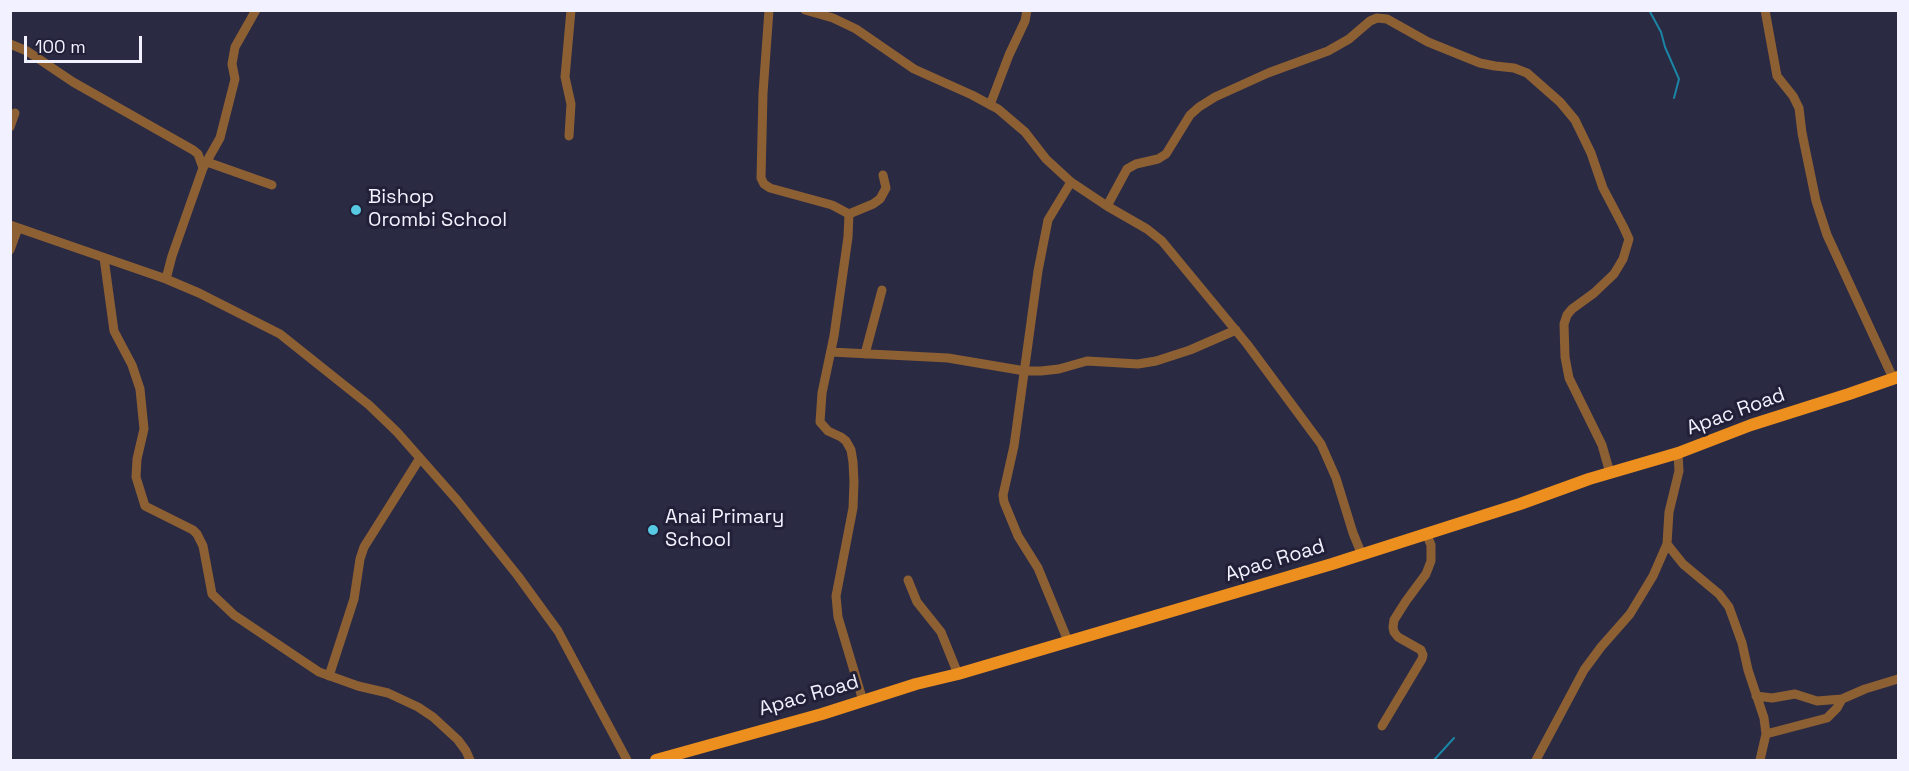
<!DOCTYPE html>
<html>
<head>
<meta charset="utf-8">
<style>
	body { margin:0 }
	#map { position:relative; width:1909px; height:771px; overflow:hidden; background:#2b2a43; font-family:"Space Grotesk",sans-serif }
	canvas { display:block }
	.frame { position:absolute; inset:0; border:12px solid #f1f1ff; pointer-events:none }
	.scale { position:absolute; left:24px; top:36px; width:118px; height:27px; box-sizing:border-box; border:3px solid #f1f1ff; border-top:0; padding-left:8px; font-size:18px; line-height:21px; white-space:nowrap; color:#f1f1ff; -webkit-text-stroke:4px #212038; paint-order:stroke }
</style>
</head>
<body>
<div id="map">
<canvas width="1909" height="771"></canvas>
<div class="frame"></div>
<div class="scale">100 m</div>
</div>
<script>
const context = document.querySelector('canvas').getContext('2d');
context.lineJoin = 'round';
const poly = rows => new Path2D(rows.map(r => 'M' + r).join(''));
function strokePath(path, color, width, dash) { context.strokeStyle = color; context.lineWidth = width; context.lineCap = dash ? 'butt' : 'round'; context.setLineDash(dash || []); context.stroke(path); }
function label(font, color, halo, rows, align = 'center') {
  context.font = font + ' "Space Grotesk",sans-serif'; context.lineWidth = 6; context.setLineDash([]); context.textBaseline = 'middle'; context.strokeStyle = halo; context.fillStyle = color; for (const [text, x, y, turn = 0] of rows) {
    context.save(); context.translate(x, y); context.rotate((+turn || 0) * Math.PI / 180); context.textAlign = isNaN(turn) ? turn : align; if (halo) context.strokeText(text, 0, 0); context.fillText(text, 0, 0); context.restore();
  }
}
strokePath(poly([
	[1649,10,1661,32,1665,47,1679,79,1674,98],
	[1434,760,1454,738]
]), '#1a85a5', 2);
strokePath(poly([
	[769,10,763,93,761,178,764,184,770,188,832,205,849,214,848,237,834,336,822,393,820,422,828,431,841,437,846,441,851,450,853,462,854,482,853,508,836,596,838,617,863,701],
	[805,10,833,18,856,29,914,69,972,95,998,109,1025,132,1046,159,1071,182,1107,206,1147,229,1162,241,1247,344,1321,444,1336,478,1353,533,1362,555],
	[1765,10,1777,76,1793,96,1799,108,1802,133,1816,201,1827,235,1893,378],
	[10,44,27,51,73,82,193,150,198,154,203,168],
	[990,105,1009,55,1025,21,1027,10],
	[10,127,15,113],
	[569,136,571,104,565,77,571,10],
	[207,162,272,185],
	[1107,206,1127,169,1136,164,1158,159,1166,154,1190,115,1199,107,1215,97,1268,73,1328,51,1349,39,1370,21,1377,18,1387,19,1428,42,1480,63,1495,66,1514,68,1527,73,1560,102,1575,120,1591,153,1603,188,1623,226,1629,239,1623,259,1614,274,1594,293,1572,309,1567,315,1564,324,1565,357,1569,378,1602,445,1610,473],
	[849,214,873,204,880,199,886,188,883,175],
	[10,225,166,279,199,293,280,334,369,405,397,432,457,500,518,576,558,631,627,760],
	[10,250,18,228],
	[104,258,114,331,132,365,140,389,144,429,137,459,136,477,145,506,193,530,197,534,203,546,212,594,234,615,319,672,358,686,388,693,418,707,433,717,458,740,466,751,470,760],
	[166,279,172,256,203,168,220,138,235,79,232,64,235,47,256,10],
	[831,352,948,358,1025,371,1041,371,1059,369,1087,361,1138,364,1156,361,1190,350,1236,330],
	[865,354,882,290],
	[1667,544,1683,564,1719,594,1729,607,1742,643,1748,670,1764,718,1766,734,1760,760],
	[908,580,917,602,941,632,958,674],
	[1068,641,1038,568,1018,536,1004,502,1003,495,1014,446,1038,271,1048,220,1071,182],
	[329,676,354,599,360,559,364,547,420,458],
	[1756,696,1772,698,1795,694,1817,701,1842,699,1865,689,1898,679],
	[1382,726,1422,659,1423,655,1421,650,1398,637,1394,632,1393,627,1394,620,1406,601,1426,574,1431,561,1431,545,1426,533],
	[1766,734,1827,718,1837,708,1842,699],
	[1536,760,1584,670,1601,647,1630,614,1653,576,1667,544,1669,512,1679,471,1678,453]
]), '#8d6034', 9);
strokePath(poly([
	[656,760,822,714,916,684,958,674,1332,564,1520,504,1589,479,1678,453,1751,425,1849,394,1898,377]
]), '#ec8f1e', 12);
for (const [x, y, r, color] of [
	[356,210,6,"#57c9e3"],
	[653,530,6,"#57c9e3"]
]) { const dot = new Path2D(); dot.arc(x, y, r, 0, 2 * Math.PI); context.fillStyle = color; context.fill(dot); strokePath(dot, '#212038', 2); }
label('20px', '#f1f1ff', '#212038', [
	["Bishop",368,198],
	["Orombi School",368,221],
	["Anai Primary",665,518],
	["School",665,541]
], 'left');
label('20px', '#f1f1ff', '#212038', [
	["Apac Road",1736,412,-20],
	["Apac Road",1275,561,-17],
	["Apac Road",809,696,-16]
]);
</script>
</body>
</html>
